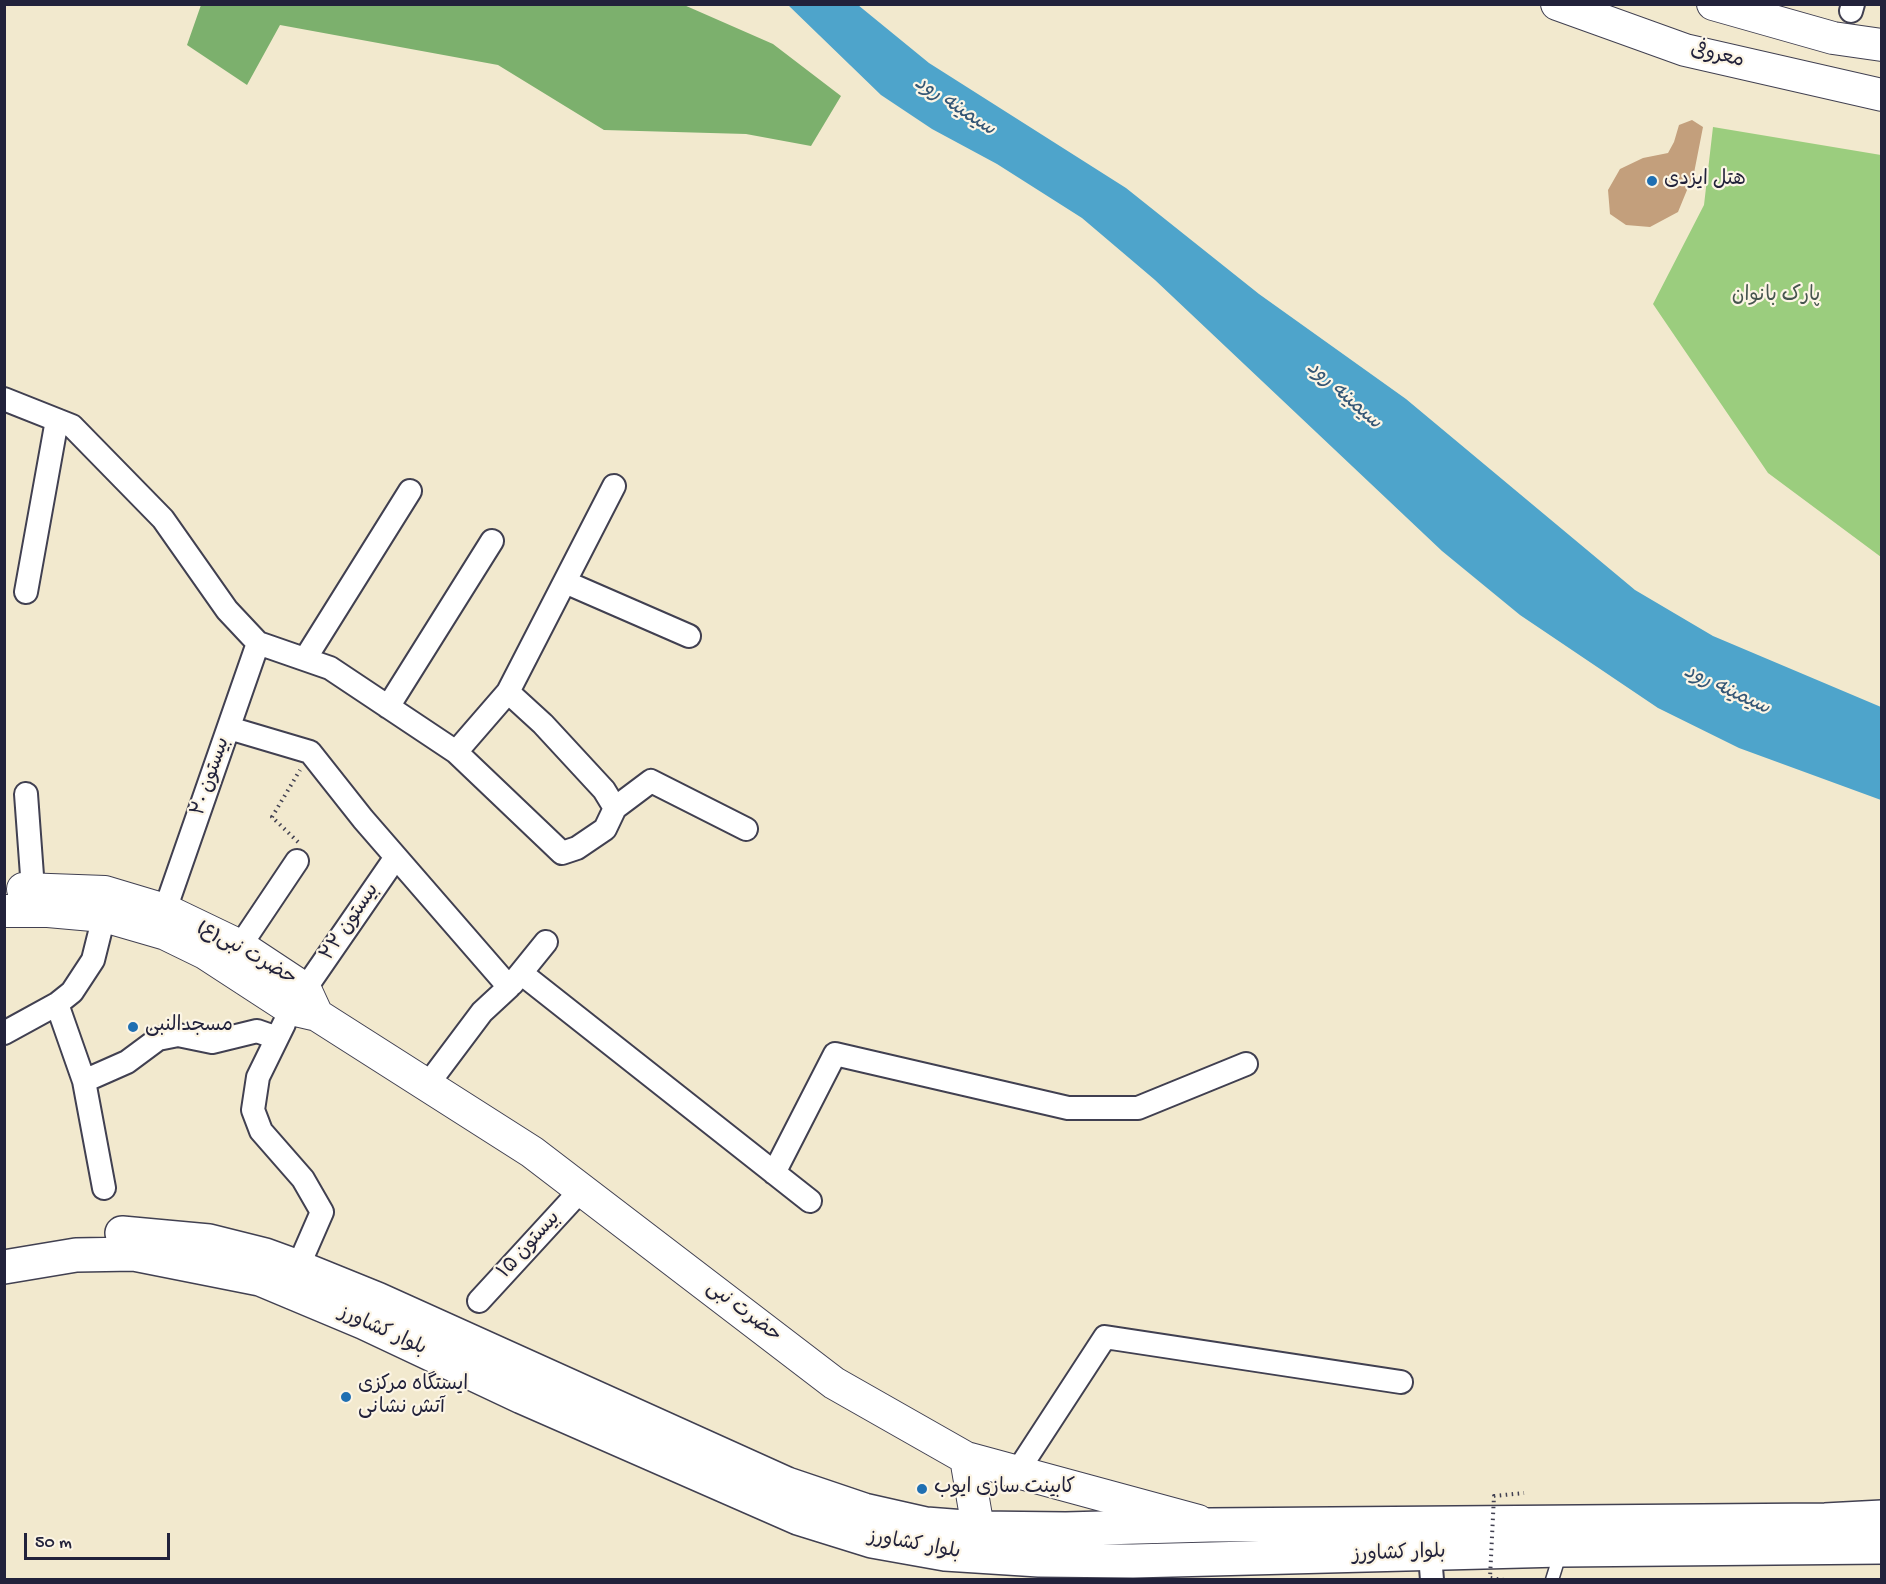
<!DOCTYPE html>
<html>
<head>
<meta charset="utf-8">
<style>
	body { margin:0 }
	#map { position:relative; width:1886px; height:1584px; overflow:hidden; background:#f2e9ce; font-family:"Gochi Hand",sans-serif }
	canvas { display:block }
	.frame { position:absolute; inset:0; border:6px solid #22223b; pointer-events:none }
	.scale { position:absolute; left:24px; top:1533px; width:146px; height:27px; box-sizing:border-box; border:3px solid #22223b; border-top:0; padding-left:8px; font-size:18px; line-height:21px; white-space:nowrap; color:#22223b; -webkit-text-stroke:4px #fcf5e5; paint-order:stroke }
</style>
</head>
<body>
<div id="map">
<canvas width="1886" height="1584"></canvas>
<div class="frame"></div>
<div class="scale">50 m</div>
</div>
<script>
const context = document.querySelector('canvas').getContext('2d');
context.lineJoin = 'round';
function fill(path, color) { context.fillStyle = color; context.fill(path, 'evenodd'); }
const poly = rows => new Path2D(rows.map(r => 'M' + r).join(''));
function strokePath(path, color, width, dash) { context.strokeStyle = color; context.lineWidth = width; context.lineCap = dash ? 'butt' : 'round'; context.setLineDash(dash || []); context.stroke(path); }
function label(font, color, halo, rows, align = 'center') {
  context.font = font + ' "Gochi Hand","Playpen Sans Arabic",sans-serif'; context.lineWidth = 4.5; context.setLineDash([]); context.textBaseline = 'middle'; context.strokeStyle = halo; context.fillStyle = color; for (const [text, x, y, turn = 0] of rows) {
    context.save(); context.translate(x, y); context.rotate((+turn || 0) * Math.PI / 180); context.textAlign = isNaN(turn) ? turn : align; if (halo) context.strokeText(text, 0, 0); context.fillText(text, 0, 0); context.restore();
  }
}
fill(poly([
	[1713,127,1881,155,1881,557,1768,473,1653,304,1704,205]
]), '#9bcd7e');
fill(poly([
	[201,5,684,5,773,44,841,96,811,146,746,134,604,130,498,65,280,25,247,85,187,45]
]), '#7cb06d');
fill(poly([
	[788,5,858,5,929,63,1126,188,1259,294,1406,399,1635,590,1713,636,1881,707,1881,800,1739,748,1658,708,1520,615,1442,551,1155,280,1082,218,997,164,932,129,881,95]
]), '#4ea4cb');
fill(poly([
	[1692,120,1703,127,1694,173,1678,212,1650,227,1626,225,1610,214,1608,190,1620,169,1643,158,1668,153,1674,142,1679,125]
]), '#c39f7c');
const lane = poly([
	[1552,1580,1561,1551]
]);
const street = poly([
	[1851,11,1853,4],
	[4,399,72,426,163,519,227,610,258,643,330,668,456,752,562,853,577,848,605,829,615,808,604,790,543,724,508,692,456,752],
	[565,582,689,636],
	[26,592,57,420],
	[305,659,410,491],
	[508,692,614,486],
	[388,707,492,541],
	[229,728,310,752,363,819,509,987,482,1012,428,1084],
	[26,794,33,889],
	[615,808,651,781,746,829],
	[165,910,258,643],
	[240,946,297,861],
	[521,973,810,1201],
	[512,984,546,942],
	[305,989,396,857],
	[57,1004,84,1081],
	[284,1024,258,1077,253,1110,261,1131,303,1179,322,1212,298,1267],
	[4,1033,57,1004,72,992,93,960,104,916],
	[774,1173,835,1054,1068,1108,1138,1108,1246,1064],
	[104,1188,84,1081,127,1062,158,1039,178,1035,212,1042,257,1031,277,1038],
	[479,1301,581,1190],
	[1017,1472,1105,1337,1401,1382],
	[1430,1555,1432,1580]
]);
const secondary = poly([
	[1557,4,1685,50,1882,95],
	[1713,4,1833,38,1882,45],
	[23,889,105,892,165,910,240,946,305,989,317,1015],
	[4,911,48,911,104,916,166,934,205,953,291,1009,317,1015,532,1152,834,1383,966,1458,1198,1521],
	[966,1458,978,1528]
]);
const primary = poly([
	[122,1233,209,1241,265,1255,298,1267,377,1299,787,1484,864,1510,926,1524,978,1528,1066,1529,1210,1525,1825,1520,1882,1517],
	[4,1267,76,1255,134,1254,260,1279,365,1323,522,1397,798,1518,872,1541,945,1554,1039,1560,1133,1561,1561,1550,1882,1547]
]);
strokePath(lane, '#414051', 15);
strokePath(street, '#414051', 26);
strokePath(secondary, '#414051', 34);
strokePath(primary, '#414051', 36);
strokePath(poly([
	[298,842,272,817,300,770]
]), '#414051', 4, [1.5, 4.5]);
strokePath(lane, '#fff', 12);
strokePath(street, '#fff', 22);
strokePath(secondary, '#fff', 32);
strokePath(primary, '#fff', 33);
strokePath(poly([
	[1504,1580,1490,1578,1494,1496,1524,1493]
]), '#414051', 4, [1.5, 4.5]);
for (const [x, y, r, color] of [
	[1652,181,6,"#1f6fb2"],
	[133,1027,6,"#1f6fb2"],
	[346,1397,6,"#1f6fb2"],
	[922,1489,6,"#1f6fb2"]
]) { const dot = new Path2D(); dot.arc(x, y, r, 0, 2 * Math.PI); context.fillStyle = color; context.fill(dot); strokePath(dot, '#fcf5e5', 2); }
label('20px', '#22223b', '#fcf5e5', [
	["معروفی",1717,57,13],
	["بیستون ۲۰",212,777,-71],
	["بیستون ۲۲",351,923,-56],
	["حضرت نبی(ع)",246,954,30],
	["بیستون ۱۵",530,1246,-48],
	["حضرت نبی",743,1313,37],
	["بلوار کشاورز",382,1332,24],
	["بلوار کشاورز",914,1546,10],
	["بلوار کشاورز",1399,1555,-2]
]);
label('20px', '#22223b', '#fcf5e5', [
	["هتل ایزدی",1664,181],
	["مسجدالنبی",145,1027],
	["ایستگاه مرکزی",358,1386],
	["آتش نشانی",358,1409],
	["کابینت سازی ایوب",934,1489]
], 'left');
label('20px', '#46554f', '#fcf5e5', [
	["پارک بانوان",1776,297]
]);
label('italic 21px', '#345675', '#fcf5e5', [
	["سیمینه رود",954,107,33],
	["سیمینه رود",1343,396,41],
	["سیمینه رود",1726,691,25]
]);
</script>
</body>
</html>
